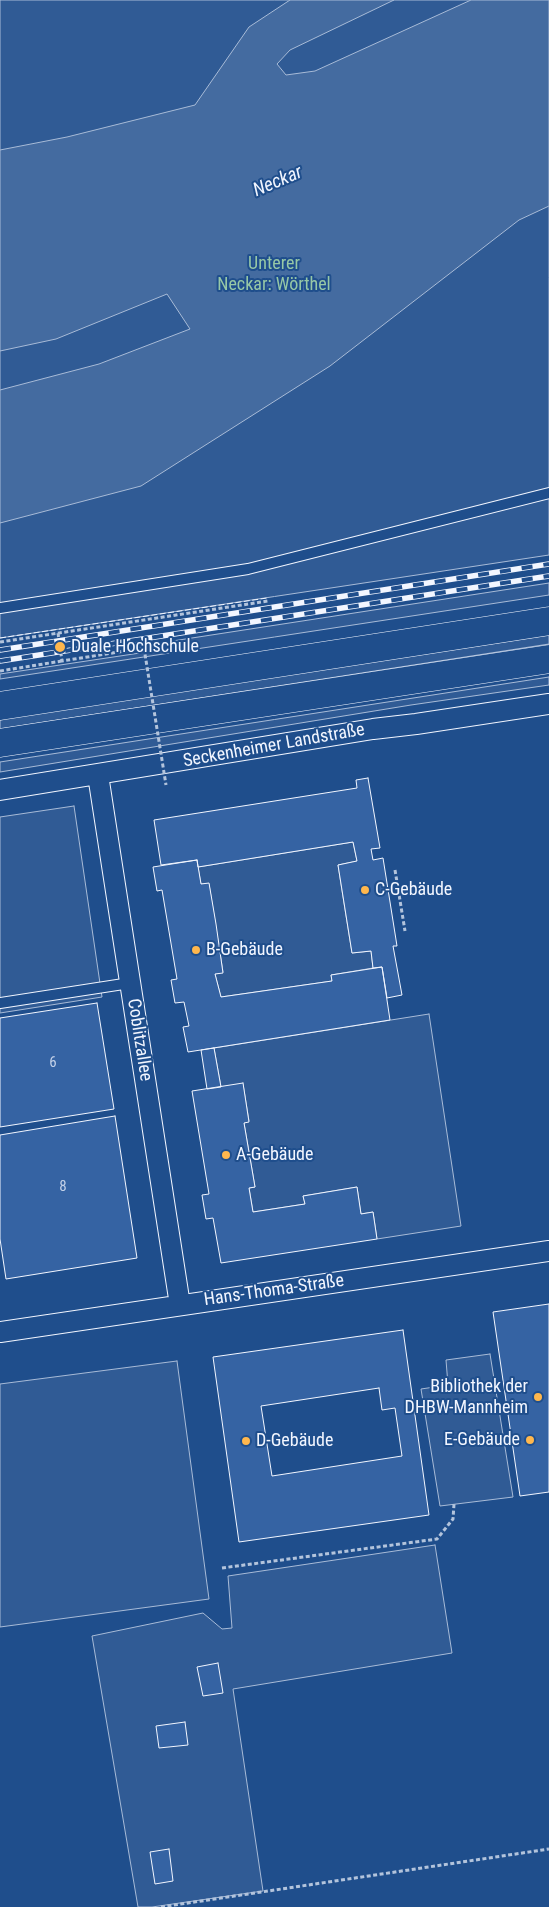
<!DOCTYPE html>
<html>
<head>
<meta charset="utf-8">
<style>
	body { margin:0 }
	canvas { display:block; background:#1f4e8c }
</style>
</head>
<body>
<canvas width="549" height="1907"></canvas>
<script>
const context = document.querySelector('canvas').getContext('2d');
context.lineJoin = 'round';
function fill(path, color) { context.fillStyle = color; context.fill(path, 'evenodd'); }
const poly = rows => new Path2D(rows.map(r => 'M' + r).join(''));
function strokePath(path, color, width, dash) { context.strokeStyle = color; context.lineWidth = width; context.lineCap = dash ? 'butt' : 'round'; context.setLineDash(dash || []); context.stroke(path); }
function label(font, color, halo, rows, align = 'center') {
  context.font = font + ' "Roboto Condensed",sans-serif'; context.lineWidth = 4; context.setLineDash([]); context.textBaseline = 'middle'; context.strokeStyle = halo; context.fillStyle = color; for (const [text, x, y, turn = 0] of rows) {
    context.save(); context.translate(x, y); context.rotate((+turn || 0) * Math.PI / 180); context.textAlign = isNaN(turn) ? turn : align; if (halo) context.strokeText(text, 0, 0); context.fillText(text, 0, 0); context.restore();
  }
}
const built = poly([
	[0,0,549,0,549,555,0,638,0,0],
	[549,583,549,595,0,679,0,674,140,653,140,646,549,583],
	[549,635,549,644,0,729,0,719,549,635],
	[549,677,549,685,411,705,0,772,0,762,549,677],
	[74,806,102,997,0,1013,0,817,74,806],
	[353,842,357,861,338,865,344,903,352,953,371,951,373,968,331,975,332,981,221,997,215,974,223,972,209,884,201,884,198,867,353,842],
	[429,1014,461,1226,377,1239,373,1212,361,1214,357,1187,303,1196,305,1204,253,1212,249,1188,255,1187,244,1123,249,1121,243,1084,221,1087,214,1048,429,1014],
	[490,1354,513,1497,440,1506,421,1389,448,1385,446,1360,490,1354],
	[177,1361,209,1599,0,1627,0,1384,177,1361],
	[435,1545,452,1653,233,1689,263,1891,152,1907,138,1907,92,1636,203,1613,222,1629,232,1628,228,1576,435,1545]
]);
fill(built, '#305b95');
strokePath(built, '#a8bbd7', 1);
const water = poly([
	[290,0,394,0,290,50,277,64,286,75,315,71,471,0,549,0,549,206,519,220,330,366,141,486,0,523,0,390,99,364,190,329,167,294,56,339,0,351,0,150,67,137,195,105,249,27,290,0]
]);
fill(water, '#446ba0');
strokePath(water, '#a8bbd7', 1);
const building = poly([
	[368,778,380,848,371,849,373,860,383,858,397,946,393,946,402,995,387,998,382,967,373,968,371,951,352,953,338,865,357,861,353,842,198,867,197,860,161,865,154,820,357,788,356,780,368,778],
	[197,860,201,884,209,883,216,924,223,973,215,974,221,997,332,981,331,975,382,967,390,1020,188,1052,183,1027,189,1026,184,1002,175,1003,171,980,177,979,162,890,157,891,153,867,197,860],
	[97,1003,114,1109,0,1127,0,1018,97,1003],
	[214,1048,221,1087,207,1089,201,1050,214,1048],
	[243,1083,249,1122,244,1123,255,1187,249,1188,253,1212,305,1204,303,1196,357,1187,361,1214,373,1212,377,1239,221,1263,213,1218,206,1219,202,1195,209,1194,192,1091,243,1083],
	[115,1116,137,1258,6,1279,0,1239,0,1135,115,1116],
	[549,1304,549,1492,520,1496,493,1312,549,1304],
	[403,1330,429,1515,239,1542,213,1357,403,1330],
	[379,1388,382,1410,395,1408,402,1456,272,1476,261,1406,379,1388],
	[218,1663,223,1693,203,1696,197,1667,218,1663],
	[185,1722,188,1745,159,1748,156,1726,185,1722],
	[169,1849,173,1881,155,1884,150,1852,169,1849]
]);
fill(building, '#3563a3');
strokePath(building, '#f2f6ff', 1);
const service = poly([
	[0,608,248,569,549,493],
	[0,1003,130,983]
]);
const minor = poly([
	[98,775,180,1305],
	[0,790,373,729,416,724,549,704],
	[0,1332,549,1251]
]);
const secondary = poly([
	[0,706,549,621],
	[0,743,549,659]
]);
strokePath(service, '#f2f6ff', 12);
strokePath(minor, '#f2f6ff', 22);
strokePath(secondary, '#f2f6ff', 29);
strokePath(poly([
	[58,633,62,661,144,648],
	[0,642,268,601],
	[0,671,62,661],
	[395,870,405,931],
	[222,1568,437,1539,453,1519,454,1504],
	[161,1907,549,1849]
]), '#b3c4dc', 3, [4, 2.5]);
strokePath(service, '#1f4e8c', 10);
strokePath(minor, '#1f4e8c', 20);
strokePath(secondary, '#1f4e8c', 28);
const rail = poly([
	[0,650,549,564],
	[0,661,549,576]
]);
strokePath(rail, '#f2f6ff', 5.5);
strokePath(rail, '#1f4e8c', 4, [11]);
strokePath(poly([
	[144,648,166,785]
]), '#b3c4dc', 3, [4, 2.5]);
strokePath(poly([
	[0,638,267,598]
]), '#f2f6ff', 1, [6, 2.5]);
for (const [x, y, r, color] of [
	[60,647,6,"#ffb74d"],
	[365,890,5,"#ffb74d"],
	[196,950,5,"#ffb74d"],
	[226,1155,5,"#ffb74d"],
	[538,1397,5,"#ffb74d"],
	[530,1440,5,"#ffb74d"],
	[246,1441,5,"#ffb74d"]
]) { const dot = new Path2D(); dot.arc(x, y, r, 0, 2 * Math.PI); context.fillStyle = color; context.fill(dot); strokePath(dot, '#1f4e8c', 2); }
label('15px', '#c3d1e8', null, [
	["6",53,1063],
	["8",63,1187]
]);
label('18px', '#97c8a6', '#1f4e8c', [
	["Unterer",274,264],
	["Neckar: Wörthel",274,285]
]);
label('18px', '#f2f6ff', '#1f4e8c', [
	["Duale Hochschule",71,647],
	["C-Gebäude",375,890],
	["B-Gebäude",206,950],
	["A-Gebäude",236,1155],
	["Bibliothek der",528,1387,"right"],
	["DHBW-Mannheim",528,1408,"right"],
	["E-Gebäude",520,1440,"right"],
	["D-Gebäude",256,1441]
], 'left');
label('18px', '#f2f6ff', '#1f4e8c', [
	["Seckenheimer Landstraße",274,746,-10],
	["Coblitzallee",139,1040,81],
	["Hans-Thoma-Straße",274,1291,-8]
]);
label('italic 19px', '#f2f6ff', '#1f4e8c', [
	["Neckar",278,182,-23]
]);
</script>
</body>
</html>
